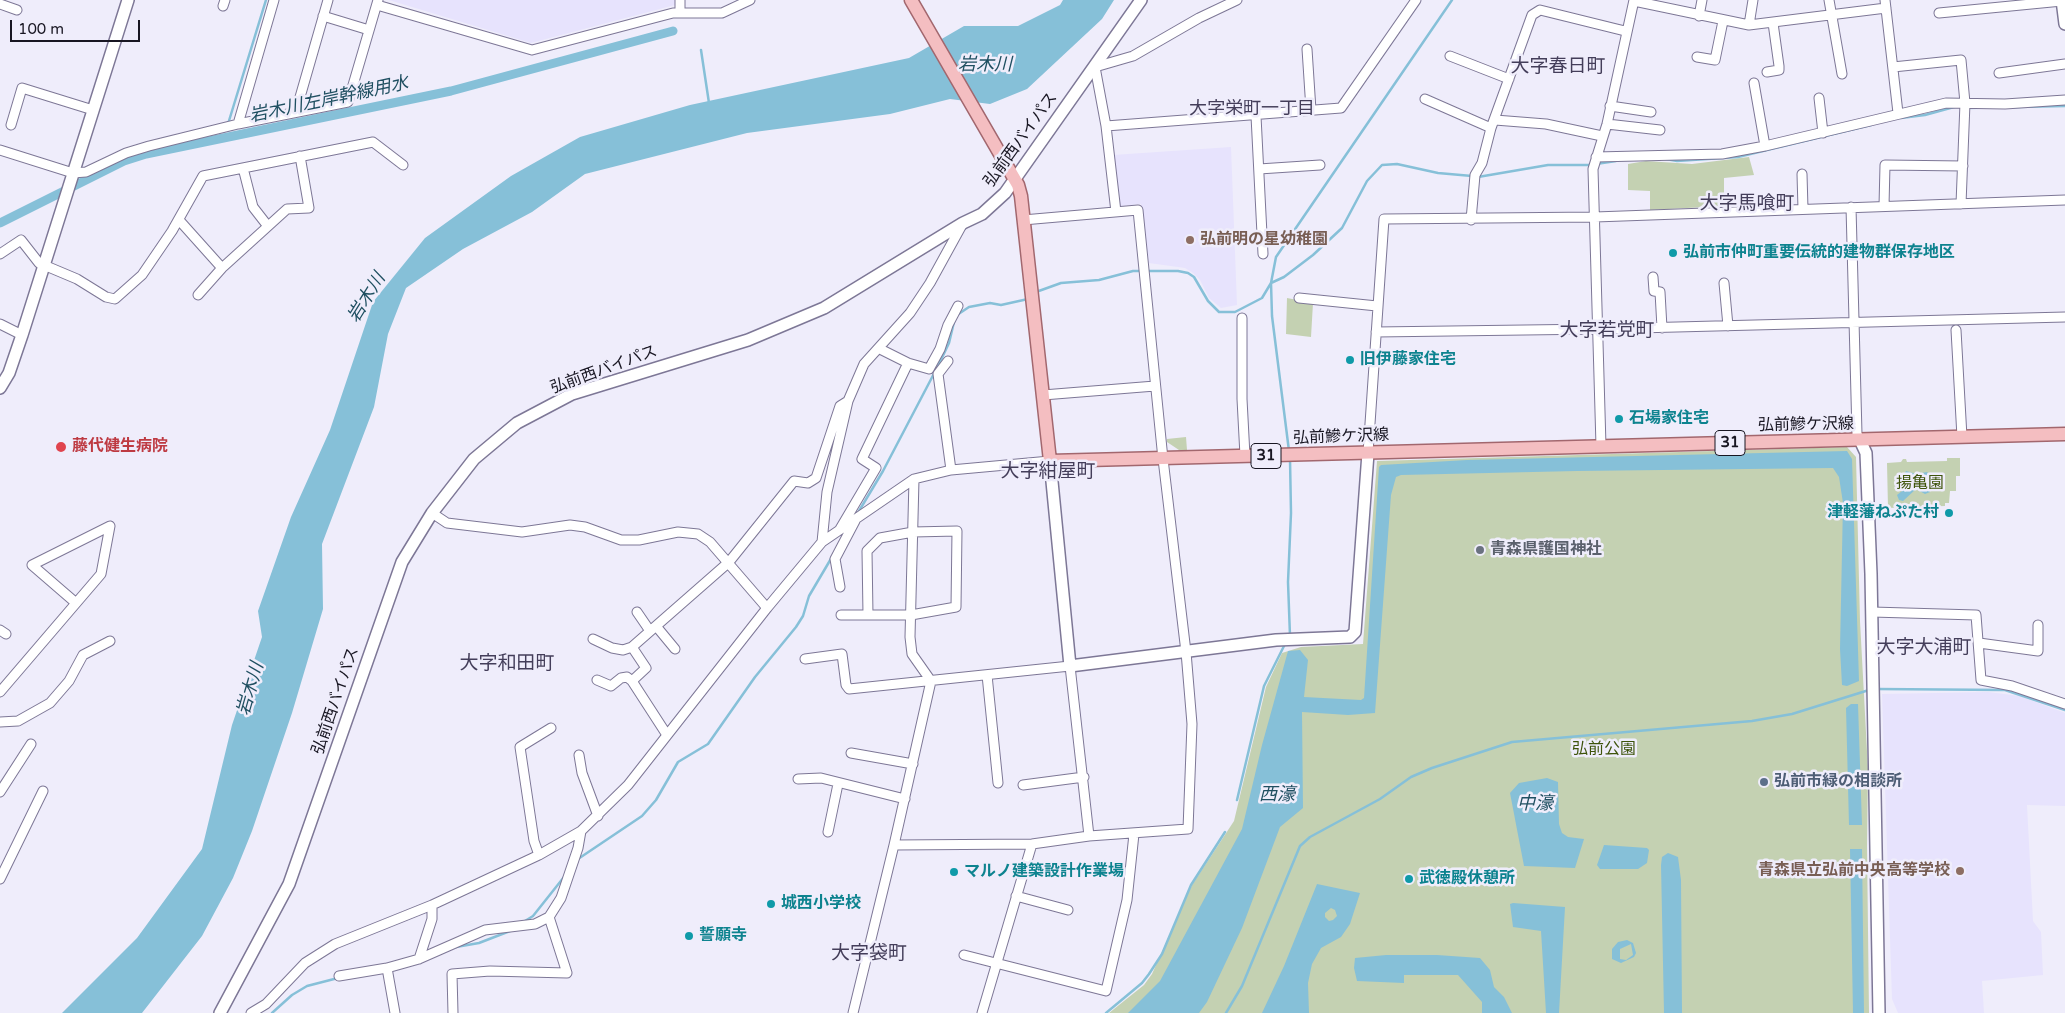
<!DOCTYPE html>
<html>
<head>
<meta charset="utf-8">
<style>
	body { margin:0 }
	#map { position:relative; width:2065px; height:1013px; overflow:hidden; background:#efedfb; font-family:"Varela Round",sans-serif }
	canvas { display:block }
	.scale { position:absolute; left:10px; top:20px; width:130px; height:22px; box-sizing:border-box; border:2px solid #181622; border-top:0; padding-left:6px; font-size:15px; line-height:18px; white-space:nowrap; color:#181622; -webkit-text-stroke:4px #efedfb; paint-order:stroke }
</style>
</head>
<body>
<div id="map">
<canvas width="2065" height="1013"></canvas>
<div class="scale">100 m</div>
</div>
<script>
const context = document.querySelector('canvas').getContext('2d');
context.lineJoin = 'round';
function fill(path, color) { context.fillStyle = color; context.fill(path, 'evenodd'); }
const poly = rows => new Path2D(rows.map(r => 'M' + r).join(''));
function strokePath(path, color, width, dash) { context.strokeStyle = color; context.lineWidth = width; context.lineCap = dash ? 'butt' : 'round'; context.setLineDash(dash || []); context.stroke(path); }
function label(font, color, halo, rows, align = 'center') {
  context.font = font + ' "Varela Round","Noto Sans JP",sans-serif'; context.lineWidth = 5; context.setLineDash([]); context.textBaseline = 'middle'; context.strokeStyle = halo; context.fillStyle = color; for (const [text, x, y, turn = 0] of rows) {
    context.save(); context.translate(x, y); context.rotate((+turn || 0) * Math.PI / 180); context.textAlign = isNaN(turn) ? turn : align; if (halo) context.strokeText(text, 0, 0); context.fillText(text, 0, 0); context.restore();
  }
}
fill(poly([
	[389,0,675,0,675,5,531,43],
	[1231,147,1237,305,1221,308,1209,298,1200,280,1193,273,1185,268,1149,263,1141,204,1120,206,1113,155],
	[1988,692,2020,696,2065,713,2065,806,2027,805,2033,921,2041,932,2043,975,1982,981,1984,1013,1898,1013,1892,999,1882,694]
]), '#e7e3fd');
fill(poly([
	[1749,157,1754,175,1724,178,1724,206,1650,210,1650,191,1628,190,1628,164,1646,161,1692,164],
	[1287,298,1313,303,1311,337,1286,334],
	[1186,437,1187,450,1179,450,1167,442,1167,439],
	[1847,447,1856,457,1860,621,1868,770,1867,846,1869,1013,1109,1013,1144,985,1152,974,1192,885,1234,821,1266,687,1282,653,1301,647,1363,644,1377,461],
	[1947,458,1960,458,1960,476,1956,476,1956,491,1950,491,1949,503,1945,503,1945,506,1888,508,1887,463,1901,462,1903,459,1906,459,1907,462,1947,461]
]), '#c4d1b2');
fill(poly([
	[1063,0,1114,0,1102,19,1027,89,990,104,950,99,890,114,747,133,585,174,532,212,463,249,406,288,388,334,374,407,322,544,323,609,292,713,252,831,233,878,202,936,142,1013,62,1013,137,938,202,849,232,725,262,637,258,611,291,517,330,430,373,302,425,238,511,176,580,137,690,105,909,58,964,26,1018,26,1060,5],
	[1847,451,1852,459,1859,681,1847,686,1842,685,1840,649,1843,503,1839,477,1833,468,1577,471,1401,475,1396,477,1391,495,1375,713,1348,715,1302,712,1303,808,1280,827,1242,928,1207,1002,1199,1013,1128,1013,1160,981,1242,829,1262,745,1288,651,1300,650,1308,660,1304,697,1361,700,1364,698,1379,467,1381,465,1467,460],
	[1906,471,1916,474,1927,472,1934,482,1930,486,1930,492,1925,494,1916,489,1903,501,1899,500,1897,495,1907,487,1909,481,1904,475],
	[1851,704,1858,704,1862,825,1849,825,1846,708],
	[1547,778,1558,782,1559,824,1562,833,1568,837,1584,839,1575,868,1524,866,1510,793,1519,783],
	[1604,845,1647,848,1649,850,1647,863,1638,869,1600,869,1597,865],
	[1850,849,1862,849,1864,1013,1853,1013],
	[1668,853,1678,857,1681,880,1682,1013,1664,1013,1661,865,1662,857],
	[1317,884,1360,893,1350,924,1341,937,1321,948,1312,964,1308,983,1309,1013,1262,1013,1284,966],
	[1331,908,1335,910,1337,916,1333,920,1329,921,1325,917,1325,913],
	[1513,903,1565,907,1559,1013,1546,1013,1541,931,1513,927,1510,904],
	[1627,940,1633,943,1636,953,1634,957,1621,963,1612,959,1612,949,1618,942],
	[1631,944,1633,955,1626,960,1620,959,1620,949],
	[1386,955,1437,955,1480,958,1490,970,1494,987,1504,997,1512,1013,1482,1013,1482,1002,1458,975,1404,975,1404,983,1357,981,1354,968,1355,958]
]), '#86c0d8');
strokePath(poly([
	[701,50,709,103],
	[1967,108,2065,106],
	[1901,118,1925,115,1954,107],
	[228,124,266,0],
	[1666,159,1677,161,1738,157,1871,125],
	[1596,164,1616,161],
	[1478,177,1548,165,1591,165],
	[1036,292,1061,283,1099,280,1133,271,1178,271,1188,273,1194,277,1208,301,1219,312,1235,312,1262,298,1271,283,1284,277,1313,255,1342,228,1367,181,1382,165,1397,164,1438,173,1472,176],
	[957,315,969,307,990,303,1001,305,1028,299],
	[1289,451,1272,316,1271,283,1276,257,1452,0],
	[1290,459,1291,513,1288,582,1290,636],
	[859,511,883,471,939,364,949,343,954,322],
	[1877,689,2005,690,2065,710],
	[1237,800,1264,686,1286,642],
	[578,859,642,816,656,800,678,762,708,744,755,677,796,627,803,616,809,596,832,557],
	[525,921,533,916,564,877],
	[456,947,479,943,510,931],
	[272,1013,292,995,307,986,338,978],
	[1106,1013,1142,983,1149,974,1162,954,1191,885,1225,832],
	[1226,1013,1242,986,1300,846,1310,837,1380,799,1411,777,1432,768,1512,742,1752,721,1792,714,1869,690]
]), '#86c0d8', 2.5);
strokePath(poly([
	[0,223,124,161,146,154,451,91,673,31]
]), '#86c0d8', 9);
const street = poly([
	[1829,0,1842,74],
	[1885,0,1898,113],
	[1634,1,1749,25,1886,8],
	[0,4,17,10],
	[377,5,532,50,673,13,722,13,750,0],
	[223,6,225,0],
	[680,13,680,0],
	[1939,13,2062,1],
	[323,16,369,30],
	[1699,16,1702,0],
	[1749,25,1753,0],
	[1307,49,1311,110],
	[1450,56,1509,79],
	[1697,57,1715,60,1723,21],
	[1893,67,1961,60,1965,103,1961,204],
	[1767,72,1779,70,1779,66,1773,23],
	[1999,73,2065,64],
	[1754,83,1765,146],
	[1819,98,1823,133],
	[1425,99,1491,128],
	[1610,106,1651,112],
	[296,111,328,0],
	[1256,116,1263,254],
	[1495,120,1546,124,1602,136],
	[238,124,274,0],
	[1607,124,1660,130],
	[11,125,22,88,93,110],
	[1106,126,1341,108,1416,0],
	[0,150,73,173,86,172,126,153,149,146,238,124,348,102,378,0],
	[1596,157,1722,154,1765,146,1946,103,2005,104,2065,100],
	[243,168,253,207,267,225],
	[1259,169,1320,165],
	[1802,174,1803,209],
	[1884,206,1885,165,1963,166],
	[1851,207,1857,434,1860,440],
	[1116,212,1106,126,1095,67,1133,56,1199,18,1237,0],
	[179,220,222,268],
	[1023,220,1138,210,1163,459,1186,652,1192,724,1188,829,1089,836],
	[1471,220,1475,175,1482,163,1491,128,1532,15,1540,10,1625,31],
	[0,254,21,240,39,263,77,279,106,297,115,299,142,275,172,231,203,176,373,142,403,165],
	[1653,277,1654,291,1660,292,1662,328],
	[1724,283,1728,326],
	[198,295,222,268,287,209,309,208,300,156],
	[1299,298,1377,306],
	[1242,318,1242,399,1245,456],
	[0,324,22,335],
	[1956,330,1962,437],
	[1376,332,1599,329,2065,317],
	[880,349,908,363,929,369,940,349,948,325,958,306],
	[948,361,938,374,951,470],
	[1043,395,1155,386],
	[1601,446,1593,169,1607,124,1634,0],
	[1368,453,1384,219,1595,217,2065,200],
	[432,513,447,523,522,532,570,525,585,527,621,540,639,540,678,532,698,534,710,542,767,608],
	[840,529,876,468,862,459,908,363],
	[822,542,827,492,848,401,864,364,910,313,930,283,963,223],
	[840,587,835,559,855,521],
	[637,612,650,631],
	[1872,612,1976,615,1981,680,2012,686,2065,704],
	[841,615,911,615,956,607,957,531,913,532,880,538,867,551,868,615],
	[656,626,675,649],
	[0,630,6,634],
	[593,639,612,648,623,650,632,647],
	[1979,643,2038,651,2038,625],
	[805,659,842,654,846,685,849,689,1070,666,1089,836,1032,844,894,845],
	[987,675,998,783],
	[597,680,611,686,621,678,627,677,632,681,667,735],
	[632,681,646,668,632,647,729,562,794,481,808,483,816,478,840,406,848,401],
	[0,692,101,574,110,526,32,565,76,603],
	[0,722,18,721,50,703,69,681,83,655,110,641],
	[851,753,913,764],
	[579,755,582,773,598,816],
	[798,779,821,778,905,799],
	[1023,785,1084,777],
	[0,792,31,744],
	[828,832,838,784],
	[539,855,534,841,520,747,551,728],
	[0,879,43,791],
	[1016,896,1068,910],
	[964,955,1106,991,1127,900,1134,834],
	[419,959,432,919,432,905],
	[387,968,395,1013],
	[339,976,387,968,419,959,485,930,535,924,549,917,561,898,578,848,581,831],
	[251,1013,266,1004,305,963,335,944,432,905,539,855,581,831,628,785,767,608,822,542,914,479,951,470,1050,461],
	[453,1013,452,974,490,971,567,973,549,917],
	[853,1013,894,845,931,681,912,654,910,637,914,479],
	[982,1013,1032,844]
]);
const secondary = poly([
	[2062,0,2065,24],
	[0,388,9,373,22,335,128,0],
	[1860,440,1866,453,1871,574,1879,1013],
	[1050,461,1070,666,1276,640,1350,637,1355,632,1368,453],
	[220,1013,289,884,402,562,432,513,474,459,517,423,572,394,748,340,824,308,963,223,982,214,1005,193,1141,0]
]);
const primary = poly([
	[911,0,1018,185,1021,196,1050,461,2065,434]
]);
strokePath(street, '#7d7796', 11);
strokePath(secondary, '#7d7796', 14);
strokePath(primary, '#a2676e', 15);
strokePath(street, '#fff', 9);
strokePath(secondary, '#fff', 11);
strokePath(primary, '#f4bec1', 12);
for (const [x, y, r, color] of [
	[1190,240,5,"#8d6e63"],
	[1673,253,5,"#0f9aa8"],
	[1350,360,5,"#0f9aa8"],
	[1619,419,5,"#0f9aa8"],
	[61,447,6,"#e0444e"],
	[1949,513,5,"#0f9aa8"],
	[1480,550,5,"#6b7280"],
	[1764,782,5,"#5c6f8a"],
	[1960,871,5,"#8d6e63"],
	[954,872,5,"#0f9aa8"],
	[1409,879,5,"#0f9aa8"],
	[771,904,5,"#0f9aa8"],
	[689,936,5,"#0f9aa8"]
]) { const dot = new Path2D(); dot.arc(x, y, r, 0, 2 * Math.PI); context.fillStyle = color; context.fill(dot); strokePath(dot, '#efedfb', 2); }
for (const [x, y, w] of [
	[1730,443,30],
	[1266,456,30]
]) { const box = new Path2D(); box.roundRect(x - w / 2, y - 12.5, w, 25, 4); context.fillStyle = '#efedfb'; context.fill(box); strokePath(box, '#181622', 1); }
label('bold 15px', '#181622', null, [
	["31",1730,443],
	["31",1266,456]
]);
label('16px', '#181622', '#efedfb', [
	["弘前西バイパス",1021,140,-54],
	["弘前西バイパス",604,370,-20],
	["弘前鰺ケ沢線",1806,425,-1],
	["弘前鰺ケ沢線",1341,437,-2],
	["弘前西バイパス",336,701,-71]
]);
label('bold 16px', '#785e54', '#efedfb', [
	["弘前明の星幼稚園",1200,240],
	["青森県立弘前中央高等学校",1950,871,"right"]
], 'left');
label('bold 16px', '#0d838f', '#efedfb', [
	["弘前市仲町重要伝統的建物群保存地区",1683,253],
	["旧伊藤家住宅",1360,360],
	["石場家住宅",1629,419],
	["津軽藩ねぷた村",1939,513,"right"],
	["マルノ建築設計作業場",964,872],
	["武徳殿休憩所",1419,879],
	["城西小学校",781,904],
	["誓願寺",699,936]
], 'left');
label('bold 16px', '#be3a42', '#efedfb', [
	["藤代健生病院",72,447]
], 'left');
label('16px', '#3e540b', '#efedfb', [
	["揚亀園",1920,484],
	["弘前公園",1604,750]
]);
label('bold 16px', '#5b616d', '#efedfb', [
	["青森県護国神社",1490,550]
], 'left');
label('bold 16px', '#4e5e75', '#efedfb', [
	["弘前市緑の相談所",1774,782]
], 'left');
label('italic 18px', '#1f4f61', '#efedfb', [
	["岩木川",985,65],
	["岩木川左岸幹線用水",329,100,-12],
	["岩木川",367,298,-58],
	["岩木川",251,689,-74],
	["西濠",1277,795],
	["中濠",1535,804]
]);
label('18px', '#443e5a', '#efedfb', [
	["大字栄町一丁目",1252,109]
]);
label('19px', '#443e5a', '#efedfb', [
	["大字春日町",1558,67],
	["大字馬喰町",1747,204],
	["大字若党町",1607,331],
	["大字紺屋町",1048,472],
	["大字大浦町",1924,648],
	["大字和田町",507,664],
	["大字袋町",869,954]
]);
</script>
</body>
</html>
